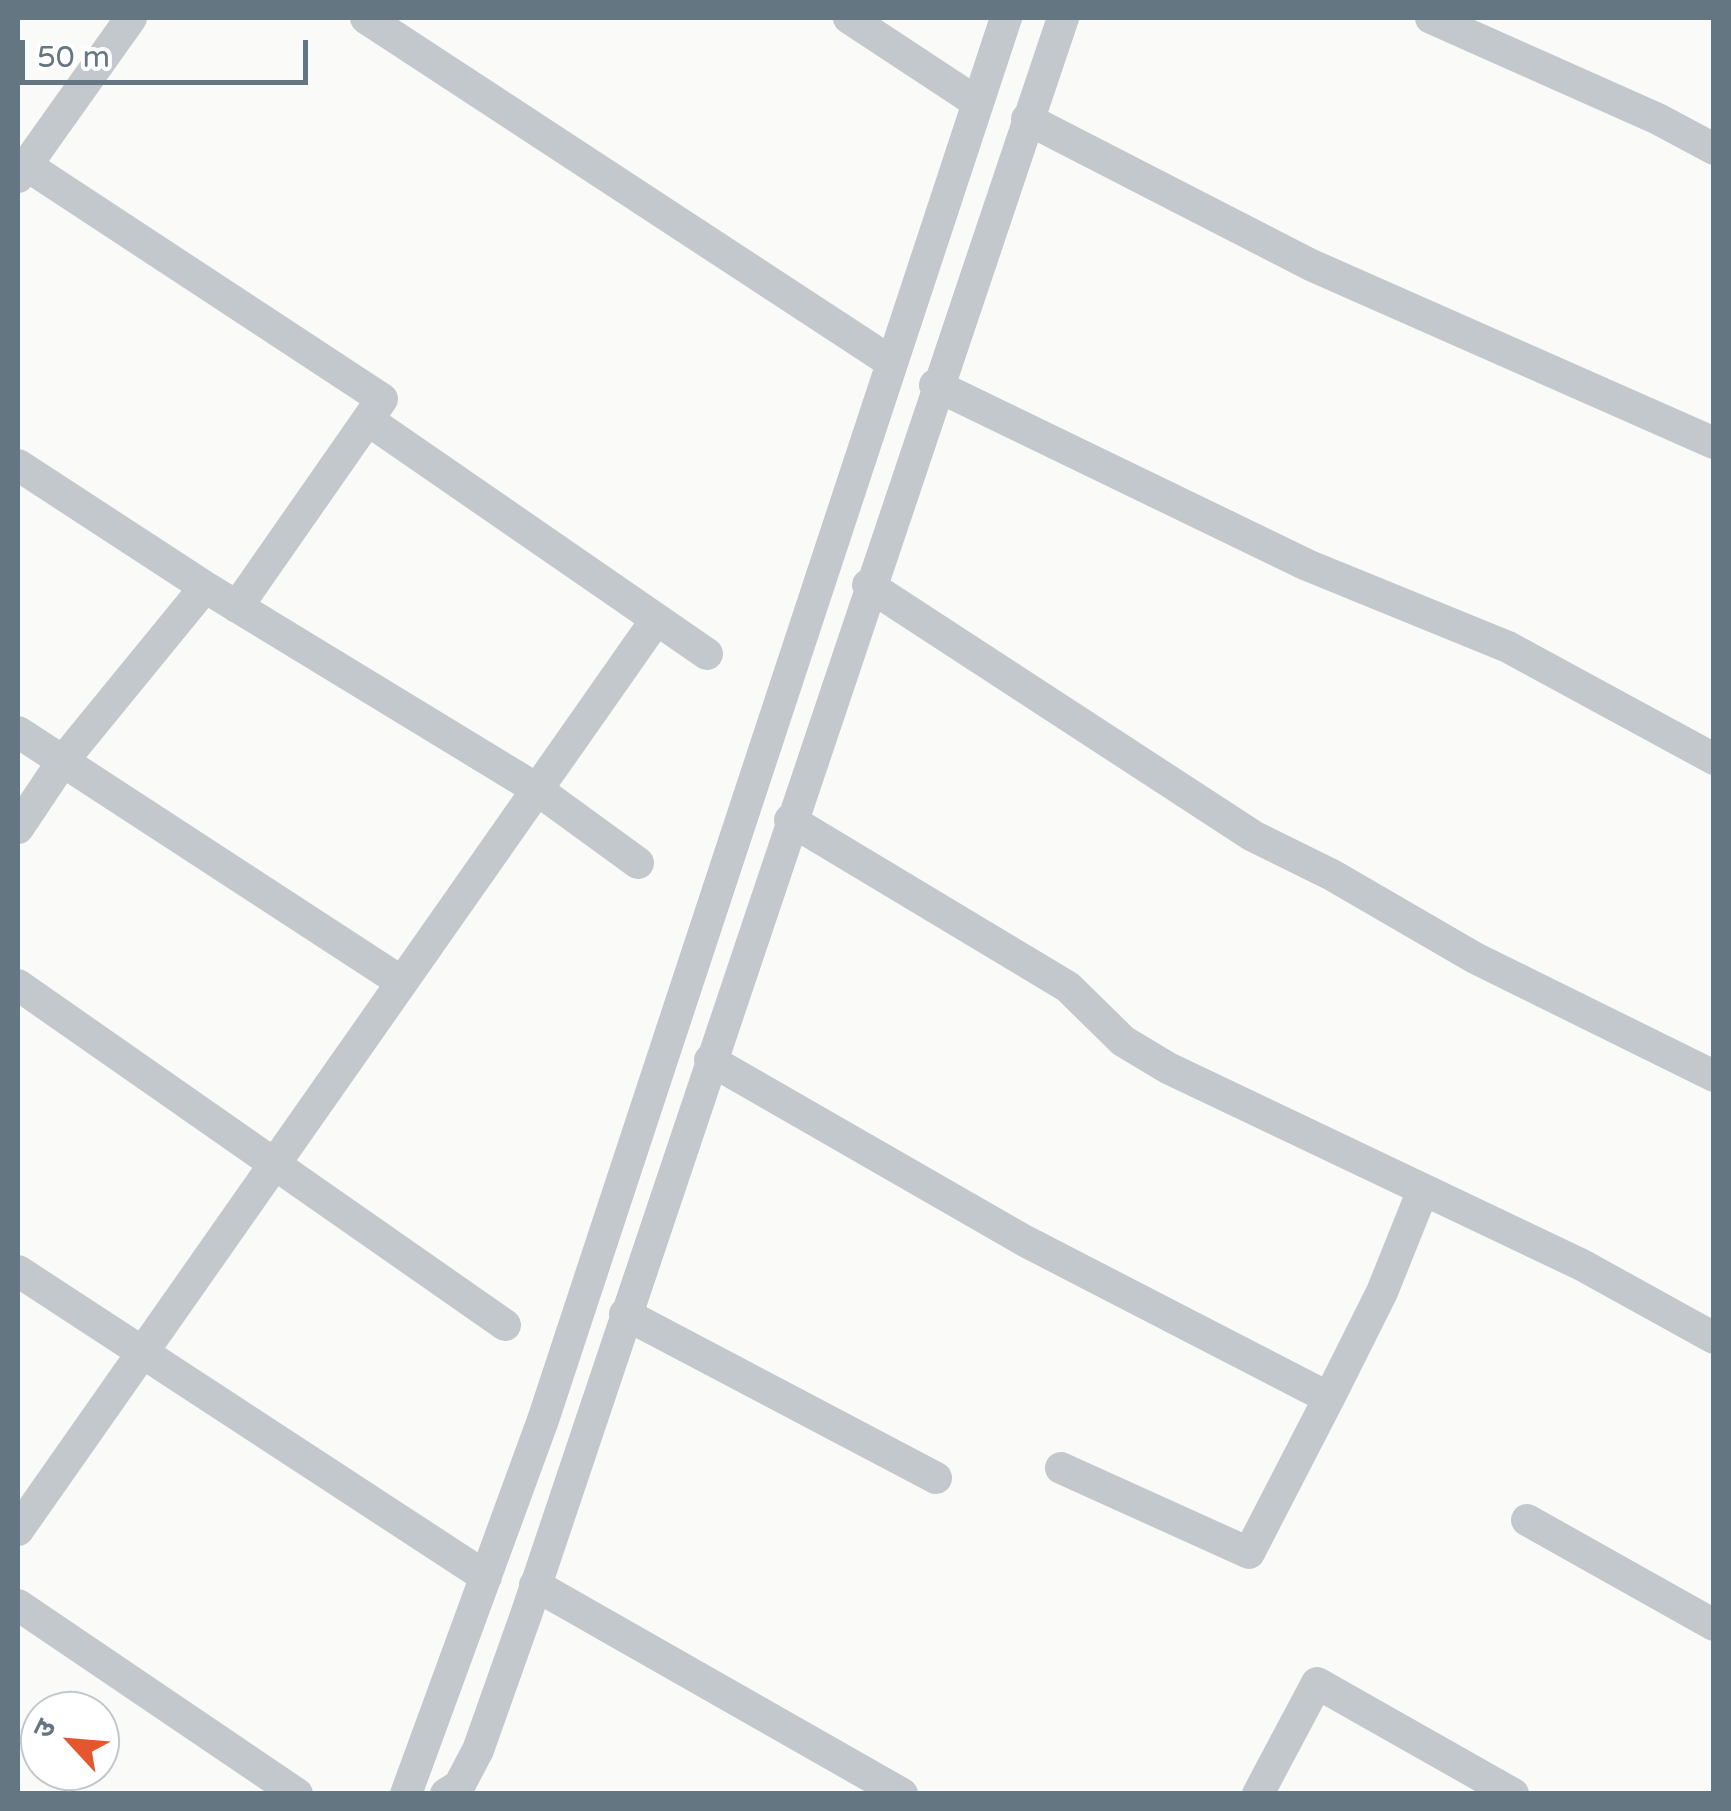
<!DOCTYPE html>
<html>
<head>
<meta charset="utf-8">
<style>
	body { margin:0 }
	#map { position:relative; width:1731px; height:1811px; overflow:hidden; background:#fafaf8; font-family:"Varela Round","Noto Sans Devanagari",sans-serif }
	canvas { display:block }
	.frame { position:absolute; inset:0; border:20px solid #657683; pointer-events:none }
	.north { position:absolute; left:20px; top:1691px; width:100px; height:100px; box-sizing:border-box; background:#fff; border:2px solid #c1c8cd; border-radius:50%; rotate:296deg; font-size:28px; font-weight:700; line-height:40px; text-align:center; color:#657683 }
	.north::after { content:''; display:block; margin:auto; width:35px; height:45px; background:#e4572e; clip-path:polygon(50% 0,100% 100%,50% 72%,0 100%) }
	.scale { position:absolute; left:20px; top:40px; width:288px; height:45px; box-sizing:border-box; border:5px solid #657683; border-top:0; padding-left:12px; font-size:30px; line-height:35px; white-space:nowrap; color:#657683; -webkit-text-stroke:8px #fff; paint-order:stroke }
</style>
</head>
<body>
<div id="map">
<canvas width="1731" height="1811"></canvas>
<div class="frame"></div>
<div class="north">उ</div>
<div class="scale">50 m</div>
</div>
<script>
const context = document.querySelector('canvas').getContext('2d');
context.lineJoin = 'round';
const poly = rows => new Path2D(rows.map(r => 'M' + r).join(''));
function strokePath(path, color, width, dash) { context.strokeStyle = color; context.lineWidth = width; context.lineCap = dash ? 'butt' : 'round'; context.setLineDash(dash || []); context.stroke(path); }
strokePath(poly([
	[366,18,891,362],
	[849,18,978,103],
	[1431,18,1658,119,1714,149],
	[1027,119,1311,265,1714,443],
	[26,165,382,399,237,607],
	[18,177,131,18],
	[935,385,1307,565,1508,647,1714,759],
	[368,420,707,654],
	[18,465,205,587,535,788,638,863],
	[868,585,1253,836,1332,875,1475,958,1714,1076],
	[18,732,400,981],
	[790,820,1068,987,1123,1041,1168,1068,1582,1265,1714,1338],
	[18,828,62,762,205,587],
	[18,985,505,1325],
	[710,1060,1025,1241,1329,1398,1382,1292,1423,1190],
	[18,1271,486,1577],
	[625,1314,936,1478],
	[1061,1468,1249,1553,1329,1398],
	[1527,1520,1714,1625],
	[18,1530,656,620],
	[535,1585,902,1794],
	[18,1605,297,1794],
	[406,1794,543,1420,1006,18],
	[446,1794,459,1786,478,1750,527,1612,1063,18],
	[1258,1794,1317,1683,1513,1794]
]), '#c3c8cc', 32);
</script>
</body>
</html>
